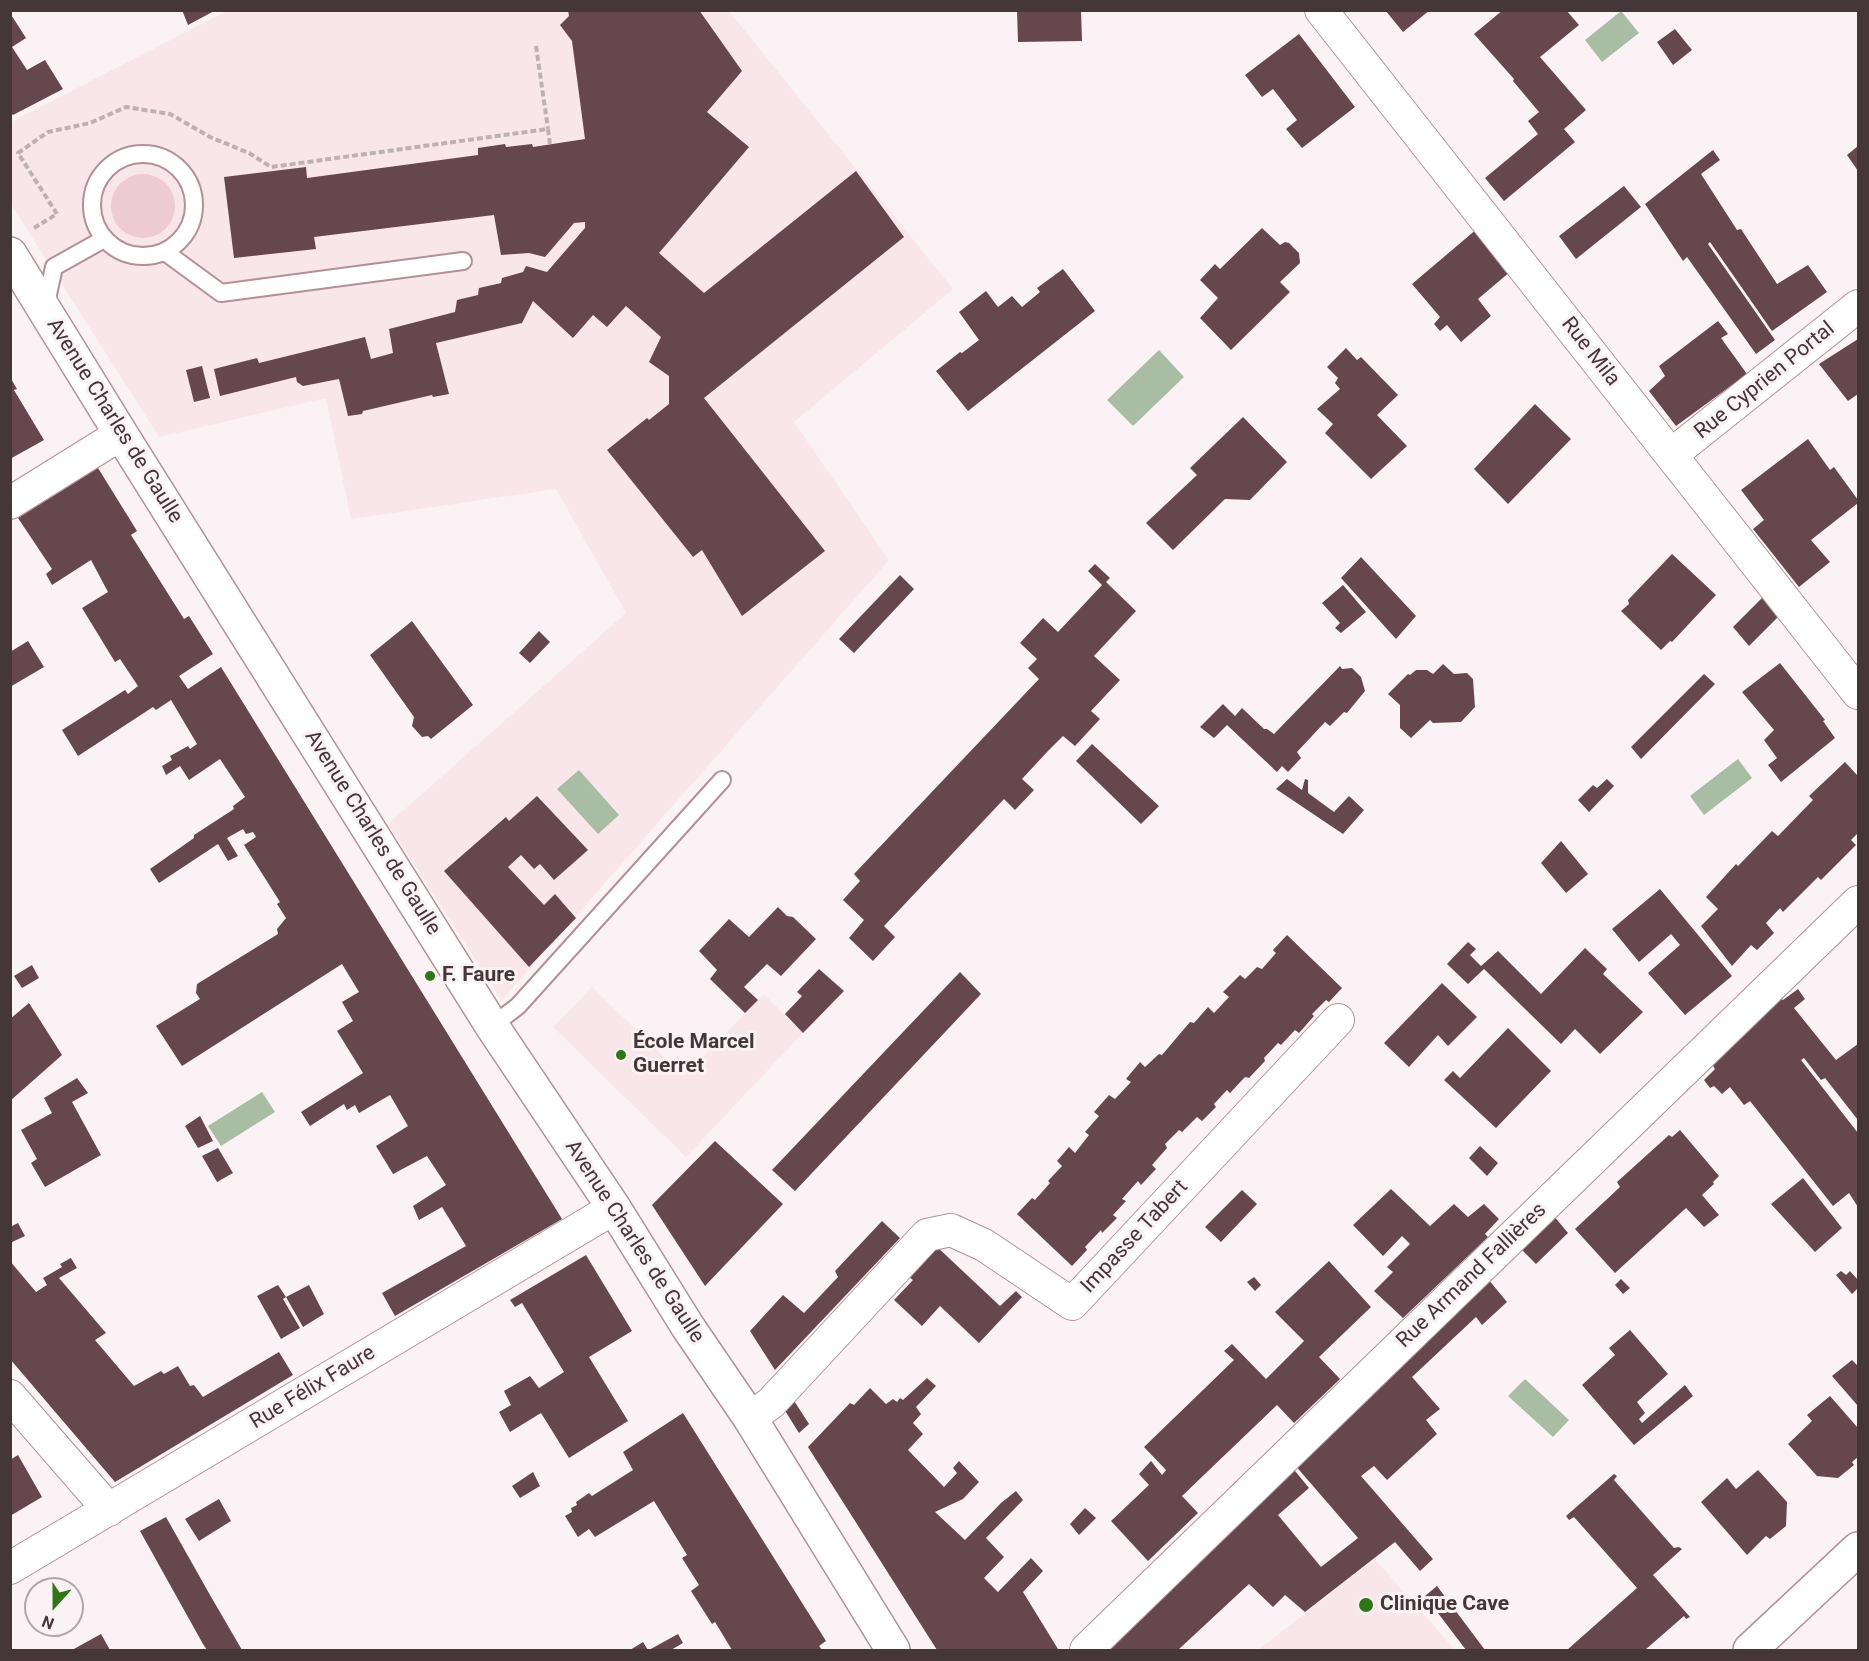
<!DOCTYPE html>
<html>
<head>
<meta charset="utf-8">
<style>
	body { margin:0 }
	#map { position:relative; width:1869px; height:1661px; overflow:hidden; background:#faf2f4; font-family:Roboto,sans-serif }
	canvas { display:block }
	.frame { position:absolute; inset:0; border:12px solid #443639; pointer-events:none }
	.north { position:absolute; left:24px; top:1577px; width:60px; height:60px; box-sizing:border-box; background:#faf2f4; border:2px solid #b1a7a9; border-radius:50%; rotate:201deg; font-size:16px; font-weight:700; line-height:24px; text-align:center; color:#443639 }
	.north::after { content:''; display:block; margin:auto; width:21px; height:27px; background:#307619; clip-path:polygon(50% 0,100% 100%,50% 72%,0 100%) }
</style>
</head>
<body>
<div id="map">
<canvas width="1869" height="1661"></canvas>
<div class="frame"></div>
<div class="north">N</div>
</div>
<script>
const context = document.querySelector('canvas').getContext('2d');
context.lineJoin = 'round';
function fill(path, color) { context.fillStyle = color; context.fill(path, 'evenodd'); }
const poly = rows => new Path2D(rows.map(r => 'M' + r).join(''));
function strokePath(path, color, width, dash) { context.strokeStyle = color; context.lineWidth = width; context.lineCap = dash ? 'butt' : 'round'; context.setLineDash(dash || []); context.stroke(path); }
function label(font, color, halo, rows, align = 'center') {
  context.font = font + ' Roboto,sans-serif'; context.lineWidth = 6; context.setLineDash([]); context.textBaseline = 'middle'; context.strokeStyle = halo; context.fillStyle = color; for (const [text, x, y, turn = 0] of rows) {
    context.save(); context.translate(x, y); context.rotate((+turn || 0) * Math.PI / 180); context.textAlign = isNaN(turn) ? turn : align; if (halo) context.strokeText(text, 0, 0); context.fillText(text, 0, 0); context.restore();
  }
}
fill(poly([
	[227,11,729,11,953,289,794,422,889,560,502,1000,388,824,626,613,556,489,351,519,326,398,159,437,11,204,11,122],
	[592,987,684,1076,764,994,803,1033,686,1157,553,1027],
	[1375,1559,1455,1650,1258,1650]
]), '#f9e6ea');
fill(poly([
	'111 206a32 32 0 1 1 64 0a32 32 0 1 1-64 0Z'
]), '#eccbd2');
fill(poly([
	[1621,11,1639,33,1602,62,1585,40],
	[1159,350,1184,377,1133,426,1107,400],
	[1738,759,1752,778,1704,815,1690,796],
	[579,770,619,815,598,834,557,789],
	[262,1092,275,1112,221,1146,208,1126],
	[1525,1379,1569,1420,1553,1437,1508,1396]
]), '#a8bda3');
fill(poly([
	[182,10,216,10,188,25],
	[568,10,699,10,742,71,707,112,749,147,659,253,704,293,856,171,904,237,704,398,825,551,742,616,702,550,693,557,607,450,647,418,649,420,669,404,669,376,649,362,661,337,626,306,607,327,593,315,573,338,533,301,522,323,436,343,449,394,433,397,432,395,363,411,362,414,348,416,339,379,303,386,297,382,296,377,220,396,214,369,257,358,259,363,365,337,371,359,393,353,389,329,455,312,457,300,478,295,479,288,501,283,502,278,523,272,526,266,547,272,585,228,585,222,574,223,545,257,529,253,501,255,494,215,314,237,316,249,234,258,224,177,306,167,307,178,478,155,478,148,505,144,506,147,532,144,533,147,585,139,572,41,560,25,569,16],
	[1017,10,1081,10,1082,41,1018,42],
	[1385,10,1430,10,1403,32],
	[1503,10,1566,10,1579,25,1540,57,1586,110,1564,129,1575,142,1504,201,1485,178,1538,134,1528,121,1539,112,1513,81,1514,79,1474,34],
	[10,13,26,38,12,47,27,70,45,60,63,89,13,115,10,112],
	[1675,29,1692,50,1673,65,1657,42],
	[1299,34,1355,107,1302,148,1286,129,1297,120,1273,89,1262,97,1245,75],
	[1858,146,1858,171,1847,155],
	[1713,150,1720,160,1701,174,1737,230,1741,229,1777,284,1808,265,1827,292,1772,331,1710,242,1708,244,1775,340,1756,354,1687,257,1683,261,1645,204],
	[1624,186,1641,207,1576,259,1559,236],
	[1262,228,1280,245,1285,242,1289,243,1299,253,1300,263,1280,282,1290,292,1231,350,1200,318,1218,298,1200,280,1215,264,1220,269],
	[1478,228,1511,271,1478,299,1491,316,1461,342,1447,325,1440,331,1434,324,1440,317,1412,284],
	[1063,269,1095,311,968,411,936,371,960,352,962,353,979,340,959,312,986,291,998,307,1012,296,1022,307,1040,292,1037,288],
	[1718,321,1728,334,1721,338,1747,374,1676,426,1649,391,1665,376,1659,366],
	[1858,339,1858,394,1848,401,1819,364],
	[1346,348,1357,360,1361,357,1398,395,1377,415,1407,446,1371,479,1325,433,1333,424,1317,409,1340,389,1335,383,1338,378,1327,367],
	[202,366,210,398,194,402,186,370],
	[10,377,17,389,14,390,44,440,10,459],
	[1535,404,1571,439,1508,504,1474,469],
	[1243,417,1287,462,1250,500,1225,499,1173,550,1146,523,1197,475,1190,468],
	[1808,439,1830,470,1834,467,1858,500,1858,503,1811,540,1830,562,1799,587,1753,529,1764,520,1741,490],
	[98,468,137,531,131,535,184,619,189,616,213,654,179,676,188,689,221,667,562,1219,395,1316,382,1293,466,1246,442,1207,419,1220,413,1206,446,1185,427,1156,393,1174,376,1146,408,1126,390,1095,359,1113,355,1105,347,1110,344,1104,310,1126,301,1112,363,1073,337,1031,353,1021,342,1002,359,992,342,964,182,1066,156,1026,200,999,196,993,197,984,278,934,277,929,286,918,277,904,280,902,244,845,256,837,253,832,246,834,243,829,227,838,238,856,228,861,218,844,159,883,150,869,194,838,194,835,234,809,233,806,245,797,220,759,189,780,180,766,166,775,162,766,172,760,170,756,188,746,190,749,197,744,171,700,156,710,153,707,78,756,62,730,125,690,128,694,138,686,120,659,115,662,82,608,108,592,91,560,52,585,46,574,52,569,18,518],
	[1672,554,1716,595,1672,642,1670,641,1661,650,1621,611,1629,604,1628,600],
	[1361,557,1416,616,1396,639,1341,578],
	[1095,564,1110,578,1106,582,1136,611,1094,656,1120,680,1091,711,1100,719,1075,746,1063,736,1047,752,1022,779,1034,790,1015,810,1004,799,884,926,895,937,873,961,849,938,864,920,843,900,860,881,854,874,1039,679,1028,668,1037,659,1020,643,1043,618,1058,632,1102,585,1088,571],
	[900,575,914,589,854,653,839,639],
	[1343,585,1366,612,1341,633,1335,628,1340,623,1322,603],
	[1763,597,1778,617,1749,646,1733,627],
	[412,621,473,705,431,739,428,736,422,737,412,726,414,717,370,655],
	[539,631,550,642,530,663,519,653],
	[28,641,44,667,10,687,10,652],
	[1780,663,1825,720,1823,721,1835,738,1781,782,1768,765,1777,758,1764,740,1774,730,1742,692],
	[1443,664,1454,674,1467,673,1473,679,1475,707,1461,722,1433,723,1430,720,1411,738,1400,728,1400,705,1388,694,1408,674,1410,675,1416,670,1427,670,1433,674],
	[1340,666,1342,669,1352,668,1361,677,1365,691,1347,713,1344,712,1330,726,1325,722,1297,752,1301,758,1288,772,1282,766,1277,772,1227,725,1214,738,1200,727,1223,704,1235,716,1242,708,1264,729,1267,729,1274,734],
	[1704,674,1715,684,1641,759,1631,747],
	[1092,744,1159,806,1141,824,1076,761],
	[1845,762,1858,776,1858,833,1851,840,1856,845,1821,880,1818,877,1783,912,1780,908,1766,923,1774,933,1757,950,1751,945,1732,966,1701,926,1718,909,1706,897,1736,864,1738,866,1772,831,1778,836,1813,800,1809,796],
	[1287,779,1302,790,1305,779,1308,780,1308,793,1334,812,1349,796,1364,810,1343,834,1276,789],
	[1607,779,1614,786,1589,812,1578,800,1593,785,1597,788],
	[537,796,588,850,554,880,540,864,534,869,521,855,508,867,544,905,555,894,576,918,529,967,444,871,506,817,509,821],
	[1561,841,1588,874,1566,893,1541,863],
	[1660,889,1732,976,1685,1015,1648,973,1680,945,1671,934,1639,962,1612,929],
	[778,907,787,916,793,917,816,939,781,976,767,964,744,987,758,1000,745,1013,710,979,717,970,699,951,729,919,749,937],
	[1287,935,1342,988,1329,1002,1326,1000,1312,1014,1314,1016,1299,1033,1295,1030,1281,1045,1278,1043,1264,1058,1265,1061,1249,1078,1245,1077,1230,1093,1227,1090,1214,1104,1216,1107,1202,1121,1197,1117,1182,1132,1179,1130,1165,1144,1167,1148,1152,1165,1156,1169,1141,1185,1138,1181,1122,1199,1126,1201,1113,1215,1117,1218,1102,1233,1101,1230,1085,1247,1087,1250,1072,1266,1017,1214,1032,1198,1035,1200,1050,1183,1048,1181,1062,1166,1057,1161,1069,1147,1075,1153,1089,1135,1085,1132,1099,1116,1094,1112,1109,1095,1115,1099,1131,1082,1126,1079,1140,1062,1145,1067,1159,1054,1162,1055,1190,1022,1194,1023,1208,1007,1214,1013,1229,997,1223,992,1240,975,1245,979,1257,967,1262,969,1276,953,1273,950],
	[1468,942,1476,949,1470,955,1481,966,1498,951,1541,994,1585,948,1607,969,1603,974,1643,1012,1600,1054,1575,1029,1561,1044,1484,969,1468,984,1447,964],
	[32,965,39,978,22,988,14,976],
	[819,969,844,991,803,1033,785,1014,802,996,797,992],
	[960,972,981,994,795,1191,772,1170],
	[1442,983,1477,1017,1448,1046,1438,1035,1409,1067,1384,1043],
	[1798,989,1805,999,1794,1008,1836,1060,1858,1044,1858,1120,1825,1078,1821,1080,1804,1058,1801,1060,1858,1133,1858,1207,1849,1193,1833,1206,1750,1101,1744,1105,1730,1087,1722,1094,1714,1086,1710,1088,1704,1080,1715,1069,1712,1064,1780,998,1783,1000],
	[29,1003,62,1055,10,1101,10,1019],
	[1508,1028,1551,1071,1496,1128,1444,1080,1453,1071,1460,1078],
	[77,1078,88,1093,72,1102,101,1155,45,1187,31,1163,37,1159,21,1130,52,1113,44,1098],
	[200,1116,213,1141,198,1148,185,1126],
	[1680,1130,1719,1176,1713,1182,1714,1184,1702,1195,1719,1215,1704,1227,1686,1208,1615,1273,1575,1229,1620,1187,1617,1182,1669,1135,1672,1137],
	[715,1141,783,1204,705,1286,652,1205],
	[1480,1146,1498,1163,1487,1176,1469,1158],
	[218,1148,233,1173,217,1182,202,1156],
	[1803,1178,1842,1228,1815,1252,1771,1204],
	[1391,1189,1430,1226,1454,1204,1468,1217,1484,1204,1499,1219,1485,1234,1488,1237,1403,1318,1374,1291,1393,1272,1387,1267,1410,1244,1402,1236,1383,1256,1353,1225],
	[1242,1190,1257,1204,1221,1242,1205,1227],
	[1553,1215,1568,1233,1536,1264,1520,1248],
	[882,1221,900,1238,775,1370,750,1331,783,1295,804,1313,838,1277,835,1271],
	[18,1223,25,1236,10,1243,10,1227],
	[934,1244,1000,1306,1016,1291,1022,1297,979,1343,940,1306,922,1326,894,1300,913,1280,905,1274],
	[586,1255,632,1331,589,1357,628,1421,569,1458,541,1413,510,1432,499,1412,511,1405,504,1391,530,1376,539,1388,564,1372,522,1303,515,1307,510,1300],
	[71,1258,77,1268,59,1278,106,1333,95,1340,134,1386,161,1371,164,1374,178,1366,190,1386,194,1385,203,1397,279,1352,293,1375,115,1482,10,1359,10,1261,36,1292,47,1285,43,1278,62,1267,60,1264],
	[1329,1261,1371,1307,1319,1357,1340,1379,1294,1423,1277,1405,1182,1496,1198,1513,1148,1561,1111,1521,1149,1485,1139,1474,1151,1461,1162,1475,1166,1470,1144,1447,1234,1360,1224,1351,1232,1344,1266,1379,1304,1341,1275,1312],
	[1841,1271,1846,1275,1850,1271,1858,1280,1858,1288,1852,1294,1836,1275],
	[1254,1277,1261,1285,1255,1291,1247,1282],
	[1488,1279,1507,1302,1482,1325,1476,1317,1412,1377,1440,1409,1426,1420,1437,1434,1387,1480,1374,1466,1361,1476,1433,1559,1420,1571,1395,1542,1305,1612,1285,1595,1273,1607,1249,1584,1178,1650,1100,1650,1291,1466,1309,1488,1278,1515,1321,1567,1358,1538,1294,1464],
	[1621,1279,1630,1288,1623,1294,1615,1285],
	[278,1285,286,1297,283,1299,300,1328,281,1339,257,1296],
	[309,1285,324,1314,303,1327,286,1297],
	[1630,1330,1668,1374,1637,1402,1645,1413,1639,1419,1642,1423,1685,1385,1693,1396,1634,1445,1582,1385,1615,1355,1609,1348],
	[1852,1360,1858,1366,1858,1406,1832,1376],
	[927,1378,936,1386,916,1407,921,1414,913,1423,923,1434,908,1450,944,1487,957,1473,953,1468,959,1461,979,1482,963,1499,935,1512,965,1540,1001,1503,1016,1491,1023,1500,986,1538,1004,1557,984,1578,998,1592,1031,1558,1043,1571,1023,1592,1058,1649,1057,1650,937,1650,808,1447,850,1403,854,1405,870,1388,886,1404,893,1399,897,1402,900,1398,903,1400],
	[791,1396,809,1424,799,1433,782,1406],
	[1830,1396,1858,1428,1858,1457,1852,1462,1854,1465,1838,1478,1817,1476,1788,1444,1812,1421,1807,1415],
	[683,1413,826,1641,819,1646,822,1650,732,1650,715,1622,712,1624,691,1591,699,1585,682,1558,687,1555,654,1501,595,1537,589,1529,578,1537,565,1516,572,1512,571,1508,577,1505,576,1502,589,1493,592,1496,633,1470,623,1452],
	[18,1455,42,1497,10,1516,10,1460],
	[1758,1470,1787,1502,1786,1526,1770,1539,1766,1536,1747,1555,1701,1502,1727,1478,1736,1489],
	[533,1472,540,1486,520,1498,512,1486],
	[1614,1474,1617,1476,1614,1480,1674,1548,1679,1547,1682,1549,1653,1575,1690,1617,1686,1619,1684,1616,1645,1650,1567,1650,1637,1588,1574,1517,1569,1520,1566,1516],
	[219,1499,231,1521,199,1541,185,1519],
	[1085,1508,1096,1518,1079,1535,1070,1524],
	[166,1517,210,1595,242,1650,207,1650,203,1644,140,1531],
	[1437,1586,1485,1650,1466,1650,1425,1596],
	[101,1634,110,1650,72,1650],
	[678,1634,683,1643,671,1650,649,1650],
	[643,1642,648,1650,630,1650]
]), '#66474e');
const lane = poly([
	'92 205a51 51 0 1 1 102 0a51 51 0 1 1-102 0Z',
	[165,252,221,293,463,261],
	[45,308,54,267,104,239],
	[492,1026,518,1006,722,780]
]);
const street = poly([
	[1321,10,1858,693],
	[1671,455,1858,306],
	[10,503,121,434],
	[10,1396,109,1510],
	[750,1418,771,1403,927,1235,951,1230,984,1245,1072,1304,1338,1020],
	[10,1568,614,1208],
	[1086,1650,1858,902]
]);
const secondary = poly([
	[10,254,121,434,492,1026,614,1208,688,1327,750,1418,893,1650]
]);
const primary = poly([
	[1750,1650,1858,1549]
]);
strokePath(lane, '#b39098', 20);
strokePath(street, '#b39098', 34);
strokePath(secondary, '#b39098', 36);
strokePath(primary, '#b39098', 36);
strokePath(poly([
	[536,46,548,129],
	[34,228,57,214,18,153,48,132,90,123,126,107,170,114,210,137,249,153,271,167,548,129,550,145]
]), '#bcb2b4', 4, [6, 3]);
strokePath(lane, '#fff', 16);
strokePath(street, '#fff', 32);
strokePath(secondary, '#fff', 33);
strokePath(primary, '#fff', 33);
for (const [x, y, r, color] of [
	[430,976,6,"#307619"],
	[621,1055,6,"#307619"],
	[1366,1605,8,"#307619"]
]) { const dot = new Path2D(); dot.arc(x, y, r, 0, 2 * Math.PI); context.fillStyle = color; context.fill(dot); strokePath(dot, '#faf2f4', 2); }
label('21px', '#443639', '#faf2f4', [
	["Rue Mila",1590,352,52],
	["Rue Cyprien Portal",1765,381,-39],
	["Avenue Charles de Gaulle",114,421,58],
	["Avenue Charles de Gaulle",372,833,58],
	["Impasse Tabert",1135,1237,-47],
	["Avenue Charles de Gaulle",634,1242,57],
	["Rue Armand Fallières",1472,1276,-44],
	["Rue Félix Faure",313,1388,-31]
]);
label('bold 21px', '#443639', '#faf2f4', [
	["F. Faure",442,976],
	["École Marcel",633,1043],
	["Guerret",633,1067],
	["Clinique Cave",1380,1605]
], 'left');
</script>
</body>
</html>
